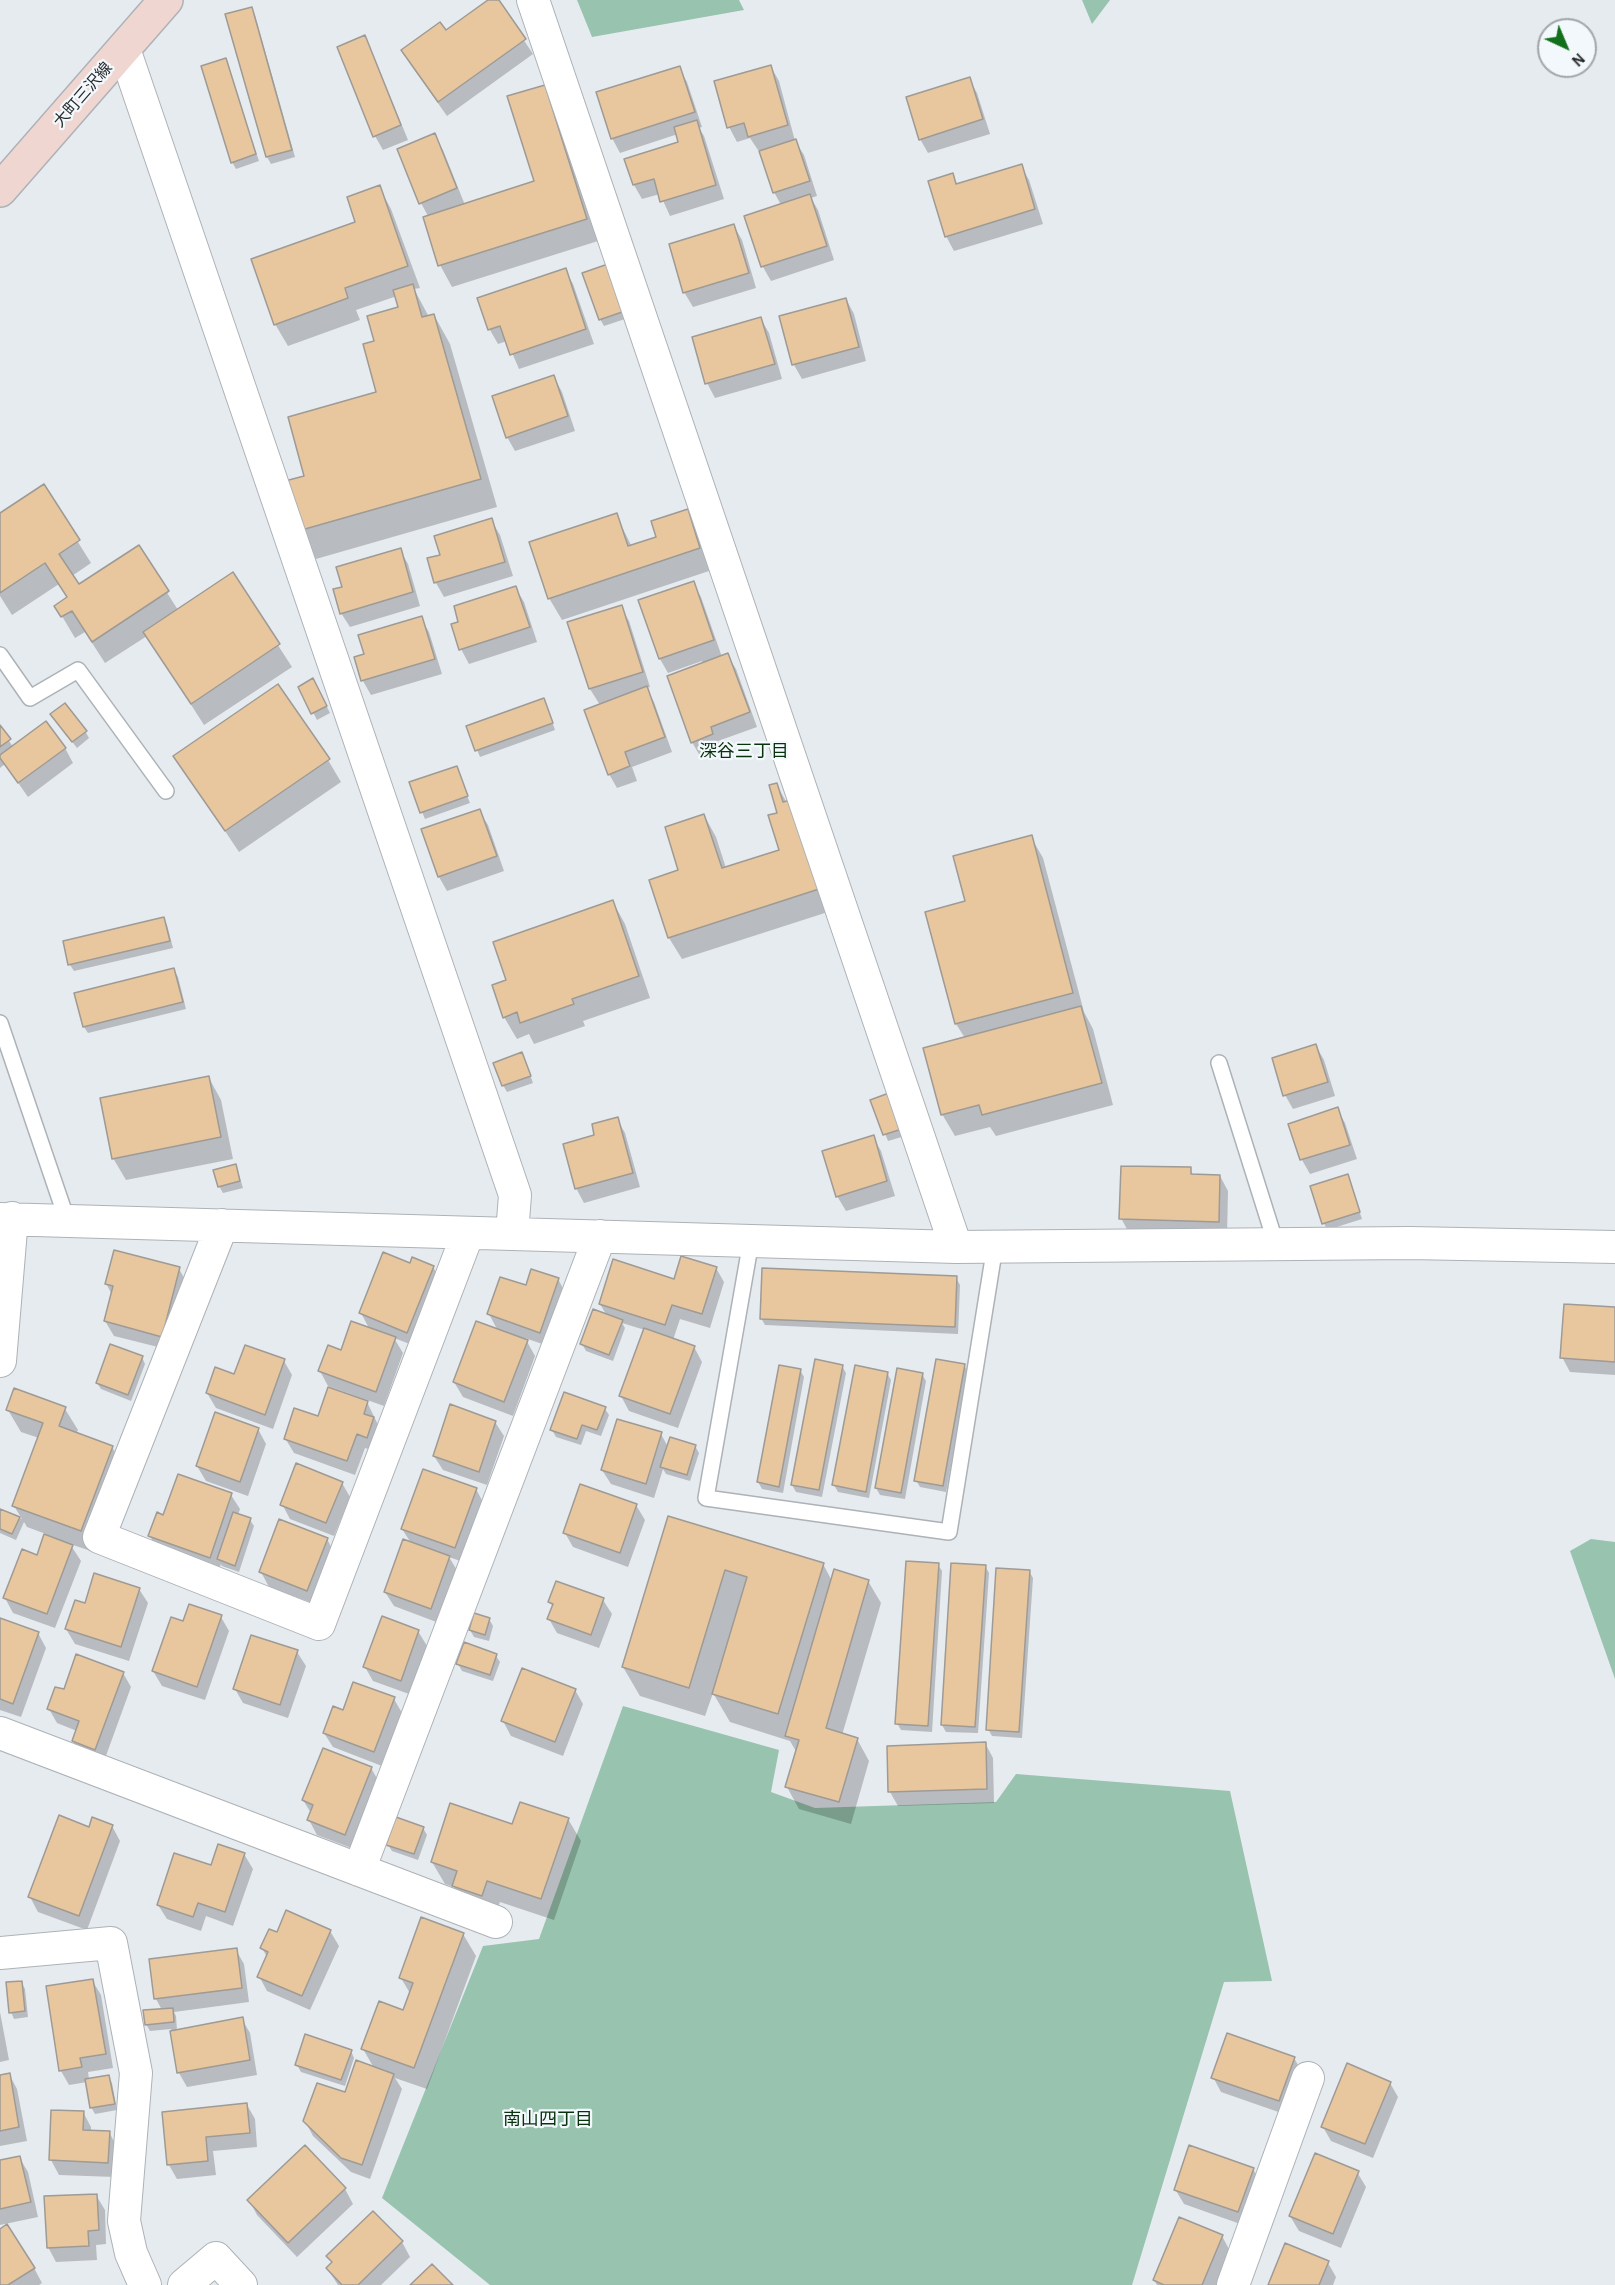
<!DOCTYPE html>
<html>
<head>
<meta charset="utf-8">
<style>
	body { margin:0 }
	#map { position:relative; width:1615px; height:2285px; overflow:hidden; background:#e6ebf0; font-family:"Alegreya Sans",sans-serif }
	canvas { display:block }
	.north { position:absolute; left:1537px; top:18px; width:60px; height:60px; box-sizing:border-box; background:#f3f8fd; border:2px solid #a2a6a9; border-radius:50%; rotate:136deg; font-size:16px; font-weight:700; line-height:24px; text-align:center; color:#282b2c }
	.north::after { content:''; display:block; margin:auto; width:21px; height:27px; background:#12701c; clip-path:polygon(50% 0,100% 100%,50% 72%,0 100%) }
</style>
</head>
<body>
<div id="map">
<canvas width="1615" height="2285"></canvas>
<div class="north">N</div>
</div>
<script>
const context = document.querySelector('canvas').getContext('2d');
context.lineJoin = 'round';
function fill(path, color) { context.fillStyle = color; context.fill(path, 'evenodd'); }
const poly = rows => new Path2D(rows.map(r => 'M' + r).join(''));
function strokePath(path, color, width, dash) { context.strokeStyle = color; context.lineWidth = width; context.lineCap = dash ? 'butt' : 'round'; context.setLineDash(dash || []); context.stroke(path); }
function label(font, color, halo, rows, align = 'center') {
  context.font = font + ' "Alegreya Sans","Noto Sans JP",sans-serif'; context.lineWidth = 4.5; context.setLineDash([]); context.textBaseline = 'middle'; context.strokeStyle = halo; context.fillStyle = color; for (const [text, x, y, turn = 0] of rows) {
    context.save(); context.translate(x, y); context.rotate((+turn || 0) * Math.PI / 180); context.textAlign = isNaN(turn) ? turn : align; if (halo) context.strokeText(text, 0, 0); context.fillText(text, 0, 0); context.restore();
  }
}
fill(poly([
	[577,0,739,0,744,10,592,37],
	[1082,0,1110,0,1092,24],
	[1591,1539,1615,1542,1615,1679,1570,1551],
	[623,1706,779,1750,771,1792,815,1808,996,1802,1016,1774,1230,1791,1272,1981,1224,1982,1132,2285,490,2285,382,2198,483,1946,539,1939]
]), '#98c3ae');
fill(poly([
	[491,0,497,0,533,54,447,116,411,65,446,32],
	[251,8,255,15,295,157,271,164,267,157,227,15],
	[364,37,372,52,408,140,383,150,375,136],
	[225,60,259,161,236,169,232,162],
	[771,67,779,81,795,141,804,155,817,196,811,198,818,210,834,260,771,281,763,267,746,217,781,205,774,192,760,150,758,150,750,138,737,142,729,127],
	[679,68,687,82,702,127,699,128,704,136,724,199,670,216,660,194,642,199,634,185,626,160,680,143,678,134,620,153,612,138],
	[969,79,977,93,990,134,928,153,920,139],
	[544,86,557,108,598,241,452,287,440,265,428,216,421,203,434,135,443,150,465,205,536,182],
	[1021,166,1029,180,1043,224,954,251,946,236,952,175,958,185],
	[379,187,391,209,420,288,414,289,429,317,434,315,450,344,497,507,316,559,300,531,306,477,378,393,376,342,400,308,397,296,356,310,360,320,288,346,275,324,357,222],
	[734,226,742,240,756,288,693,307,684,292],
	[608,266,628,318,604,326,600,319],
	[565,270,573,284,594,344,519,369,507,341,498,344,490,330,479,299],
	[846,299,854,314,866,361,802,379,794,365,781,317],
	[761,319,769,333,782,379,715,398,707,383],
	[554,377,562,392,575,431,515,451,507,437],
	[43,486,91,563,72,576,78,586,138,547,178,610,232,574,292,667,204,725,147,636,105,663,85,632,75,638,56,606,68,599,59,584,12,615,0,596,0,515],
	[687,511,699,533,712,570,562,620,549,598,616,515,632,547,658,538],
	[491,520,500,535,513,576,444,597,436,583,429,559,442,556],
	[400,550,408,564,420,606,350,627,341,613],
	[693,583,701,597,722,657,727,655,736,669,757,727,718,741,720,749,700,756,692,742,702,661,668,673,660,659,640,601],
	[515,587,524,602,537,642,469,664,461,649,453,625],
	[621,607,629,621,650,687,646,688,654,702,672,752,632,767,637,781,617,788,609,774,600,705,590,689,569,623],
	[421,618,429,632,442,674,371,695,363,681,355,658,366,655],
	[300,687,317,687,330,713,317,720],
	[547,707,555,730,480,757,468,727],
	[56,721,85,731,89,738,77,748],
	[0,727,13,747,65,748,73,763,28,797,5,764,0,768],
	[175,756,328,760,341,782,239,852],
	[456,768,470,803,425,819,422,812],
	[776,784,787,803,831,911,682,959,669,938,704,815,716,837,726,868,781,851],
	[479,811,488,825,504,871,447,891,439,877,423,830],
	[1031,837,1043,858,1084,1012,1093,1029,1113,1105,996,1136,990,1127,955,1136,942,1114,965,1038,956,1024,927,913,967,902],
	[613,902,625,924,650,998,583,1021,585,1026,534,1044,529,1034,517,1039,504,1017,508,980],
	[163,918,167,925,173,948,74,971,70,965,65,942],
	[174,970,178,977,186,1009,88,1033,84,1027],
	[1316,1046,1324,1060,1335,1096,1293,1109,1285,1095],
	[525,1061,533,1083,507,1092,503,1085],
	[209,1078,221,1100,233,1159,126,1180,113,1158],
	[889,1095,905,1136,888,1141,872,1100],
	[1337,1109,1345,1123,1357,1159,1310,1174,1302,1160,1290,1124],
	[617,1119,625,1133,640,1187,584,1203,576,1188,596,1136],
	[873,1137,881,1151,895,1196,846,1211,837,1196],
	[236,1165,243,1188,223,1193,219,1186],
	[1190,1169,1194,1176,1220,1176,1228,1191,1227,1236,1129,1233,1121,1218],
	[1347,1175,1362,1219,1327,1230,1324,1223],
	[411,1265,433,1267,441,1281,415,1346,394,1338,403,1353,384,1406,328,1386,320,1371,370,1330,361,1313],
	[716,1268,724,1282,710,1328,680,1319,673,1340,694,1347,702,1362,678,1428,629,1411,621,1396,645,1330,622,1323,625,1328,613,1361,586,1351,582,1344,607,1316,600,1304],
	[179,1269,187,1283,170,1350,114,1336,105,1321,112,1295,106,1283],
	[956,1278,960,1285,958,1334,765,1325,761,1318],
	[558,1279,566,1294,548,1346,525,1338,535,1356,513,1416,463,1397,454,1382,498,1331,489,1314,527,1287],
	[1615,1309,1615,1375,1570,1372,1562,1357],
	[142,1357,145,1364,131,1401,101,1389,97,1383],
	[284,1361,292,1375,273,1429,216,1408,207,1393],
	[964,1365,968,1372,946,1492,920,1487,916,1480],
	[842,1366,846,1373,822,1497,796,1492,792,1485],
	[800,1370,804,1377,783,1493,762,1489,758,1482],
	[887,1373,891,1380,869,1498,838,1492,834,1485],
	[922,1374,926,1381,905,1499,880,1495,876,1488],
	[367,1402,382,1433,375,1451,365,1448,355,1475,294,1453,285,1438,319,1418],
	[65,1409,78,1430,76,1434,112,1447,125,1469,94,1552,70,1544,81,1561,55,1628,13,1613,5,1598,38,1557,46,1534,27,1527,24,1522,16,1540,0,1533,0,1510,22,1519,14,1506,39,1438,21,1432,8,1410],
	[605,1409,609,1415,601,1436,586,1431,581,1445,556,1437,552,1430],
	[495,1422,504,1436,487,1485,443,1470,434,1456],
	[258,1429,266,1444,248,1496,206,1481,197,1466],
	[661,1434,668,1447,695,1446,699,1453,690,1481,666,1474,663,1469,654,1498,611,1484,602,1470],
	[342,1483,350,1497,334,1536,290,1519,282,1504],
	[476,1489,484,1504,463,1562,449,1557,458,1572,439,1623,394,1606,385,1592,411,1543,402,1529],
	[231,1495,240,1509,238,1515,250,1520,254,1526,239,1572,222,1566,221,1564,218,1572,158,1551,150,1536,164,1517],
	[636,1505,645,1520,628,1567,573,1547,565,1533],
	[669,1518,823,1564,832,1581,868,1581,881,1603,842,1735,857,1739,869,1761,851,1824,799,1809,787,1787,797,1753,790,1741,730,1722,713,1693,705,1716,640,1696,623,1667],
	[327,1539,335,1554,315,1604,269,1587,261,1572],
	[938,1565,942,1571,932,1732,901,1730,897,1723],
	[985,1566,989,1573,978,1733,946,1732,942,1725],
	[1029,1571,1033,1578,1022,1738,992,1736,988,1729],
	[139,1589,148,1603,129,1661,75,1644,66,1629,86,1605],
	[603,1600,612,1614,599,1648,557,1633,549,1619,553,1607,550,1602],
	[221,1617,229,1631,205,1700,162,1686,153,1671,184,1623],
	[489,1619,493,1626,489,1641,474,1637,470,1630],
	[0,1620,38,1633,46,1648,21,1717,0,1710],
	[418,1631,427,1646,409,1694,373,1681,365,1667],
	[297,1652,306,1666,288,1718,243,1703,235,1689],
	[496,1656,500,1662,493,1681,462,1671,458,1664],
	[123,1673,131,1687,103,1764,82,1756,73,1741,77,1731,57,1723,49,1709,64,1691],
	[575,1690,583,1704,563,1756,511,1736,503,1721],
	[394,1699,402,1713,382,1766,333,1747,324,1733],
	[985,1743,993,1758,994,1803,898,1806,890,1792],
	[371,1768,379,1782,354,1849,317,1835,309,1820,311,1813,303,1800],
	[568,1819,581,1841,554,1920,500,1902,494,1917,466,1908,454,1887,445,1884,432,1862,513,1826],
	[112,1826,120,1841,87,1930,38,1912,30,1897,90,1829],
	[423,1828,427,1835,418,1860,392,1851,388,1845],
	[244,1854,253,1869,233,1926,206,1916,201,1931,167,1919,158,1905],
	[330,1931,339,1946,310,2010,267,1991,259,1976,267,1957,262,1948,277,1934],
	[463,1934,476,1956,427,2089,395,2078,402,2089,370,2179,351,2172,313,2136,305,2121,346,2094,374,2068,363,2049,404,2012,411,1995,401,1978],
	[236,1950,244,1964,249,2002,174,2012,176,2016,177,2031,242,2019,250,2033,257,2075,187,2087,179,2073,171,2029,150,2031,146,2024,162,2010,156,1999,151,1960],
	[92,1980,101,1995,113,2068,88,2072,89,2079,108,2076,112,2083,117,2110,95,2114,91,2107,87,2082,69,2085,61,2071],
	[21,1982,25,1989,28,2017,14,2019,11,2012],
	[0,2012,9,2060,0,2062],
	[351,2051,354,2058,345,2086,301,2072,297,2065],
	[1294,2058,1302,2072,1287,2115,1221,2092,1213,2077],
	[9,2074,17,2089,27,2141,0,2146,0,2076],
	[1390,2083,1398,2097,1373,2158,1331,2141,1323,2127],
	[247,2105,255,2119,257,2147,213,2151,216,2175,177,2179,169,2165],
	[83,2112,91,2127,91,2132,109,2132,117,2147,115,2177,59,2175,51,2160],
	[19,2157,28,2172,38,2217,0,2225,0,2162],
	[1253,2169,1261,2183,1246,2226,1184,2204,1175,2189],
	[1357,2172,1366,2187,1341,2248,1299,2231,1290,2216],
	[345,2189,353,2204,297,2257,257,2215,249,2200],
	[96,2195,105,2210,106,2244,96,2245,97,2260,56,2262,48,2247],
	[0,2230,34,2268,42,2283,39,2285,0,2285],
	[1222,2236,1230,2251,1216,2285,1157,2285,1154,2280],
	[402,2242,410,2257,381,2285,338,2285,327,2268,332,2263,328,2256],
	[1328,2263,1336,2277,1333,2285,1269,2285]
]), '#0003');
const building = poly([
	[488,0,499,0,526,39,438,102,401,50,440,22,446,30,488,0],
	[252,7,292,150,266,157,225,14,252,7],
	[365,35,401,125,373,137,337,47,365,35],
	[226,58,256,154,231,163,201,66,226,58],
	[771,65,788,125,748,137,744,123,727,128,714,81,771,65],
	[680,66,695,112,611,139,596,92,680,66],
	[970,77,983,119,919,140,906,97,970,77],
	[545,85,587,219,438,266,423,217,534,181,507,96,545,85],
	[697,120,716,185,660,202,654,179,633,185,624,159,678,142,674,127,697,120],
	[435,133,457,188,419,204,397,149,435,133],
	[796,139,810,181,773,193,759,151,796,139],
	[1022,164,1035,209,945,237,928,181,953,173,956,184,1022,164],
	[380,185,408,266,345,288,348,298,274,325,251,259,355,222,347,197,380,185],
	[810,194,827,246,761,267,744,216,810,194],
	[734,224,749,273,683,293,669,244,734,224],
	[608,264,625,311,599,320,582,273,608,264],
	[566,268,586,329,510,355,500,326,488,330,477,298,566,268],
	[413,284,422,317,434,314,481,479,298,531,285,481,304,476,288,417,376,392,363,344,374,341,367,316,398,307,393,290,413,284],
	[846,298,859,347,792,365,779,316,846,298],
	[761,317,775,364,705,384,692,337,761,317],
	[554,375,568,416,506,438,492,396,554,375],
	[44,484,80,540,59,554,79,584,139,545,169,591,92,642,72,611,61,617,54,606,67,597,45,563,0,593,0,513,44,484],
	[688,509,700,548,548,599,529,542,617,513,628,546,656,537,651,521,688,509],
	[492,518,505,562,434,583,427,558,440,555,434,536,492,518],
	[401,548,413,592,340,614,333,589,342,587,336,567,401,548],
	[233,572,280,644,191,704,143,632,233,572],
	[694,581,714,640,659,659,638,600,694,581],
	[516,586,530,627,459,650,451,624,458,622,454,606,516,586],
	[622,605,643,672,589,689,567,622,622,605],
	[422,616,435,659,361,681,354,657,364,654,358,635,422,616],
	[728,653,750,712,711,727,713,734,691,743,667,676,728,653],
	[313,678,327,706,311,714,298,687,313,678],
	[278,684,330,759,225,831,173,756,278,684],
	[647,686,665,737,625,752,630,766,608,775,584,710,647,686],
	[544,698,553,723,475,751,466,726,544,698],
	[65,703,87,731,72,742,50,714,65,703],
	[46,721,66,748,18,783,0,758,0,755,46,721],
	[0,725,11,739,0,747,0,725],
	[457,766,468,796,420,813,409,782,457,766],
	[777,783,783,802,791,800,819,889,668,938,649,880,678,870,665,827,704,814,722,868,779,850,768,815,777,813,769,785,777,783],
	[480,809,497,856,438,877,421,829,480,809],
	[1032,835,1073,993,955,1024,925,912,965,901,953,856,1032,835],
	[613,900,639,976,572,999,574,1004,520,1023,517,1012,503,1018,492,985,506,980,493,942,613,900],
	[164,917,170,941,68,965,63,941,164,917],
	[174,968,183,1002,83,1027,74,993,174,968],
	[1081,1006,1102,1083,982,1115,979,1105,941,1115,923,1048,1081,1006],
	[1316,1044,1328,1082,1283,1096,1272,1058,1316,1044],
	[522,1052,531,1076,502,1086,493,1063,522,1052],
	[209,1076,221,1137,112,1159,100,1098,209,1076],
	[889,1093,902,1129,883,1135,870,1100,889,1093],
	[1338,1107,1350,1145,1300,1160,1288,1124,1338,1107],
	[618,1117,633,1173,575,1189,563,1144,594,1135,592,1124,618,1117],
	[874,1135,887,1181,836,1197,822,1151,874,1135],
	[236,1164,240,1181,218,1187,213,1170,236,1164],
	[1121,1166,1191,1167,1191,1174,1220,1175,1219,1222,1119,1219,1121,1166],
	[1348,1174,1360,1212,1322,1224,1310,1186,1348,1174],
	[114,1250,180,1267,162,1337,104,1321,113,1286,105,1284,114,1250],
	[383,1252,410,1263,412,1257,434,1266,407,1333,359,1313,383,1252],
	[681,1256,717,1267,702,1314,672,1305,665,1325,599,1304,613,1259,674,1279,681,1256],
	[762,1268,957,1276,955,1327,760,1319,762,1268],
	[531,1269,559,1278,540,1333,487,1314,500,1277,526,1285,531,1269],
	[1564,1304,1615,1307,1615,1362,1560,1358,1564,1304],
	[593,1309,623,1320,609,1355,580,1344,593,1309],
	[351,1321,396,1337,376,1392,318,1371,328,1345,341,1350,351,1321],
	[476,1321,528,1340,504,1402,453,1382,476,1321],
	[644,1328,695,1346,670,1414,619,1396,644,1328],
	[110,1344,143,1356,128,1395,96,1383,110,1344],
	[245,1345,285,1359,265,1415,206,1393,215,1367,234,1374,245,1345],
	[815,1359,843,1365,819,1490,791,1485,815,1359],
	[936,1359,965,1364,943,1486,914,1481,936,1359],
	[779,1365,801,1369,779,1487,757,1482,779,1365],
	[855,1365,888,1372,866,1492,832,1485,855,1365],
	[897,1368,923,1373,901,1493,875,1488,897,1368],
	[328,1387,368,1401,364,1414,374,1417,367,1438,357,1434,347,1461,284,1439,294,1408,318,1416,328,1387],
	[14,1388,66,1407,59,1426,113,1446,81,1531,12,1506,43,1423,6,1410,14,1388],
	[564,1392,606,1407,597,1430,582,1425,577,1439,550,1430,564,1392],
	[450,1404,496,1421,479,1472,433,1456,450,1404],
	[215,1412,259,1428,240,1482,196,1466,215,1412],
	[617,1419,662,1432,646,1484,601,1470,617,1419],
	[670,1437,696,1445,687,1475,660,1467,670,1437],
	[296,1463,343,1482,326,1523,280,1505,296,1463],
	[423,1469,477,1488,455,1548,401,1529,423,1469],
	[178,1474,232,1493,210,1558,148,1536,157,1512,163,1515,178,1474],
	[580,1484,637,1504,620,1553,563,1533,580,1484],
	[0,1509,20,1517,12,1534,0,1529,0,1509],
	[233,1512,251,1518,235,1566,217,1559,233,1512],
	[668,1516,824,1563,778,1714,712,1694,747,1577,725,1570,689,1688,622,1667,668,1516],
	[279,1519,328,1538,307,1591,259,1572,279,1519],
	[44,1534,73,1545,47,1614,3,1598,22,1549,37,1555,44,1534],
	[403,1539,450,1556,431,1609,384,1592,403,1539],
	[906,1561,939,1563,928,1726,895,1724,906,1561],
	[951,1563,986,1565,975,1727,941,1725,951,1563],
	[996,1568,1030,1570,1019,1732,986,1730,996,1568],
	[834,1569,869,1580,826,1728,858,1738,839,1802,785,1787,799,1740,785,1736,834,1569],
	[94,1573,140,1588,121,1647,65,1629,75,1600,85,1603,94,1573],
	[556,1581,604,1598,591,1635,547,1619,553,1604,548,1602,556,1581],
	[189,1604,222,1615,197,1687,152,1671,171,1617,183,1621,189,1604],
	[474,1613,490,1618,485,1635,469,1630,474,1613],
	[382,1616,419,1630,401,1681,363,1667,382,1616],
	[0,1618,39,1632,13,1704,0,1699,0,1618],
	[251,1635,298,1650,280,1705,233,1689,251,1635],
	[464,1642,497,1654,490,1675,456,1664,464,1642],
	[76,1654,124,1672,95,1750,72,1741,79,1721,47,1709,55,1687,64,1689,76,1654],
	[522,1668,576,1689,555,1742,501,1721,522,1668],
	[353,1682,395,1697,374,1752,323,1733,333,1706,343,1710,353,1682],
	[986,1742,987,1789,888,1792,887,1746,986,1742],
	[323,1748,372,1767,345,1835,307,1820,313,1805,302,1800,323,1748],
	[520,1802,569,1818,541,1899,487,1881,482,1896,452,1886,457,1871,431,1862,450,1803,512,1824,520,1802],
	[59,1815,89,1827,92,1817,113,1825,79,1916,28,1897,59,1815],
	[396,1817,424,1827,414,1854,386,1845,396,1817],
	[218,1844,245,1853,225,1912,198,1903,193,1917,157,1905,174,1853,211,1865,218,1844],
	[286,1910,331,1930,302,1996,257,1977,268,1952,260,1948,269,1929,277,1932,286,1910],
	[421,1917,464,1933,414,2068,361,2049,379,2001,403,2010,413,1983,399,1978,421,1917],
	[237,1948,242,1988,154,1999,149,1959,237,1948],
	[93,1979,106,2054,80,2058,82,2067,59,2071,46,1986,93,1979],
	[22,1981,25,2011,9,2013,6,1982,22,1981],
	[173,2008,174,2022,145,2025,143,2010,173,2008],
	[243,2017,250,2060,177,2073,170,2031,243,2017],
	[1227,2033,1295,2057,1279,2101,1211,2078,1227,2033],
	[305,2034,352,2050,341,2080,295,2065,305,2034],
	[356,2060,394,2074,362,2165,341,2158,303,2121,317,2083,345,2092,356,2060],
	[1347,2063,1391,2082,1365,2144,1321,2127,1347,2063],
	[10,2073,19,2127,0,2131,0,2075,10,2073],
	[109,2075,115,2104,90,2108,85,2079,109,2075],
	[247,2103,250,2133,206,2137,208,2161,167,2165,162,2112,247,2103],
	[51,2110,84,2111,83,2130,110,2131,108,2163,49,2160,51,2110],
	[305,2145,346,2188,288,2243,247,2200,305,2145],
	[1189,2145,1254,2168,1238,2212,1174,2190,1189,2145],
	[1315,2153,1359,2171,1333,2234,1289,2216,1315,2153],
	[20,2156,31,2202,0,2209,0,2160,20,2156],
	[97,2194,99,2230,88,2231,89,2246,47,2248,44,2196,97,2194],
	[373,2211,403,2241,358,2285,342,2285,326,2268,332,2262,326,2256,373,2211],
	[1179,2217,1223,2235,1202,2285,1164,2285,1153,2280,1179,2217],
	[7,2224,35,2268,8,2285,0,2285,0,2229,7,2224],
	[1285,2243,1329,2261,1319,2285,1268,2285,1285,2243],
	[432,2264,453,2285,410,2285,432,2264]
]);
fill(building, '#e8c79e');
strokePath(building, '#9e9a95', 1.5);
const lane = poly([
	[0,655,30,698,78,670,166,791],
	[0,1023,67,1220],
	[1219,1063,1276,1244],
	[751,1241,706,1498,949,1532,995,1246]
]);
const street = poly([
	[533,0,956,1247],
	[124,49,515,1195,512,1234],
	[0,1219,956,1247,1410,1243,1615,1247],
	[222,1225,99,1537,319,1624,468,1233],
	[0,1361,12,1218],
	[0,1733,496,1922],
	[359,1870,600,1236],
	[0,1953,111,1943,136,2073,124,2221,131,2253,145,2285],
	[184,2285,216,2258,241,2285],
	[1233,2285,1308,2078]
]);
const secondary = poly([
	[0,190,166,0]
]);
strokePath(lane, '#adb2b7', 18);
strokePath(street, '#adb2b7', 34);
strokePath(secondary, '#adb2b7', 36);
strokePath(lane, '#fff', 15);
strokePath(street, '#fff', 32);
strokePath(secondary, '#f0d6d0', 33);
label('16px', '#282b2c', '#f3f8fd', [
	["大町三沢線",83,95,-49]
]);
label('18px', '#08320b', '#f3f8fd', [
	["深谷三丁目",744,752],
	["南山四丁目",548,2120]
]);
</script>
</body>
</html>
